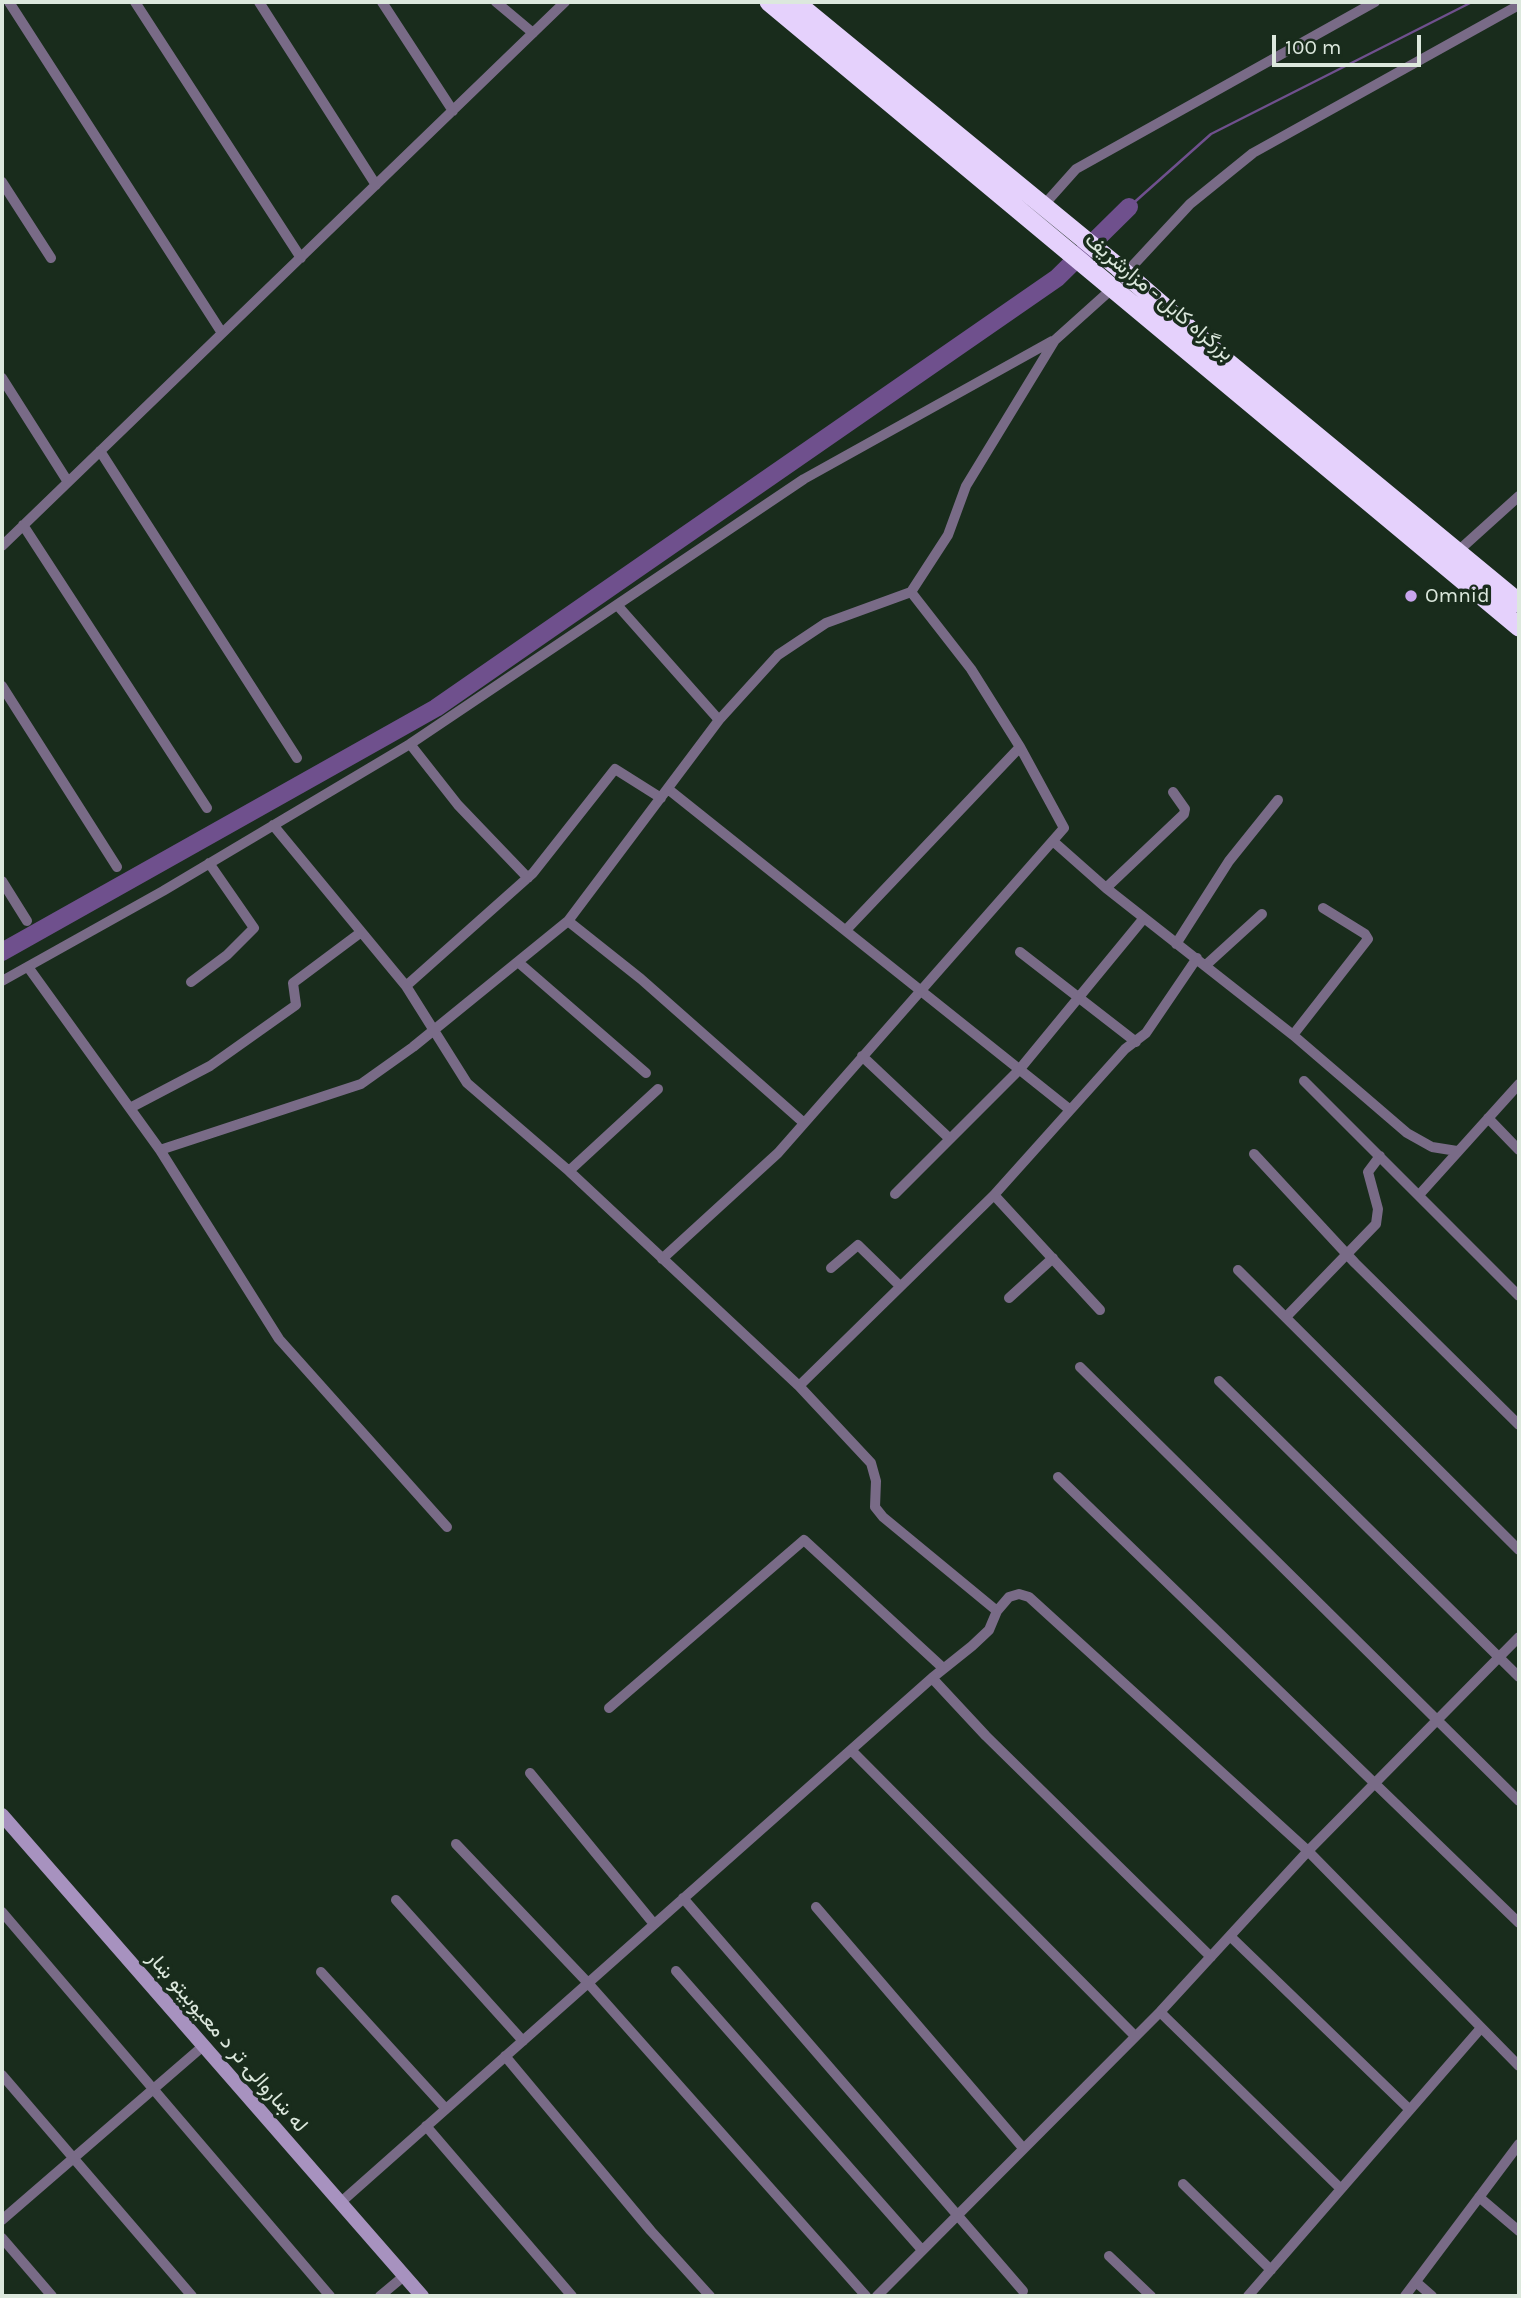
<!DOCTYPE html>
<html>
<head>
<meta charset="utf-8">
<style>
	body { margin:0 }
	#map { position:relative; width:1521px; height:2298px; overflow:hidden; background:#192c1c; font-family:Karla,sans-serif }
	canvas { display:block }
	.frame { position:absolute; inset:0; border:4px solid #dce8dd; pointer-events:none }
	.scale { position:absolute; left:1272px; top:35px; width:149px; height:32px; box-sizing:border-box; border:4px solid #dce8dd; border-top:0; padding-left:9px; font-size:21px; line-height:24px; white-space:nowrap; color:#dce8dd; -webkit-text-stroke:5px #192c1c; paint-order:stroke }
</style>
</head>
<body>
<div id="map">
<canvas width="1521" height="2298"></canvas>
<div class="frame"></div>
<div class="scale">100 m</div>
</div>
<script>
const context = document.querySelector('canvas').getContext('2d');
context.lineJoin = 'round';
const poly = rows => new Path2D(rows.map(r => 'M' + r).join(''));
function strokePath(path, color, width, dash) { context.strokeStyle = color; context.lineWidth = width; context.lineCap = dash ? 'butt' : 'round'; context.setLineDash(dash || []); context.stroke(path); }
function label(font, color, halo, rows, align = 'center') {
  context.font = font + ' Karla,Vazirmatn,sans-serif'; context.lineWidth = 7; context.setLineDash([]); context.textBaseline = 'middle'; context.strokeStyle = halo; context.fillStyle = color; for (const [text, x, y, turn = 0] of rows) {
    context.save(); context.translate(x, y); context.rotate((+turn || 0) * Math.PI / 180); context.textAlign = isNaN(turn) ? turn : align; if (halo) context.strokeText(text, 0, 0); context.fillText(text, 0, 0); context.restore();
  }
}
strokePath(poly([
	[1129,207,1211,134,1472,2]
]), '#6f508d', 2.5);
strokePath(poly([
	[2,952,436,708,1057,278,1129,207]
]), '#6f508d', 18);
strokePath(poly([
	[9,2,222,333],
	[135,2,301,258],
	[259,2,376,185],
	[382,2,453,111],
	[496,2,533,33],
	[2,182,51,258],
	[1043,206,1076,169,1375,2],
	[1124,275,1190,204,1253,153,1519,5],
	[2,378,68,482],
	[100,451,297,758],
	[23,525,207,808],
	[2,546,565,2],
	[1457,552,1519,496],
	[618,606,719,720],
	[2,686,117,867],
	[410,744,458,805,528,878],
	[668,789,1069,1109],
	[273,825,406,986,467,1083,569,1171,799,1386,871,1463,876,1481,875,1507,883,1517,997,1611,1009,1597,1019,1594,1029,1597,1308,1851,1519,2066],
	[1054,842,1106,888,1293,1035,1407,1133,1432,1147,1457,1151],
	[2,881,27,921],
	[1106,888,1184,814,1185,809,1173,792],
	[568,921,641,979,804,1123],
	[846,930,1020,747],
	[1176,944,1229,861,1278,800],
	[1020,952,1136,1042],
	[518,962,646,1073],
	[1206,965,1262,914],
	[28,967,160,1150,361,1084,413,1047,568,921,719,720,778,655,826,623,911,592,948,535,966,486,1055,340,1114,287],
	[2,981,163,891,410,744,804,479,1052,341],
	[191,982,227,955,254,928,209,863],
	[406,986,533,873,615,769,661,798],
	[1293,1035,1368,939,1365,934,1323,908],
	[862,1056,950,1139],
	[1304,1081,1519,1296],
	[130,1108,210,1066,296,1005,293,983,360,933],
	[1488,1118,1519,1150],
	[160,1150,279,1339,447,1527],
	[1254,1154,1355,1263,1519,1425],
	[569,1171,658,1089],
	[895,1194,1019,1070,1144,918],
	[994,1195,1100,1310],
	[1419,1195,1519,1084],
	[662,1259,778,1153,1064,828,1020,747,971,669,911,592],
	[831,1268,858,1245,900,1286],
	[1238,1270,1519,1550],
	[1009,1298,1053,1258],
	[1286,1317,1376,1224,1378,1209,1368,1172,1380,1156],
	[1080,1367,1519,1801],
	[1219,1381,1519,1677],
	[799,1386,994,1195,1125,1049,1146,1033,1197,958],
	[1058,1477,1519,1923],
	[932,1678,986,1736,1211,1957],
	[609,1708,804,1540,943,1668],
	[851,1750,1135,2036],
	[530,1773,654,1924],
	[456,1844,588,1983,866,2296],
	[683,1898,1023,2291],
	[396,1900,523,2041],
	[816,1907,1023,2148],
	[2,1912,330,2296],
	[1231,1937,1409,2109],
	[676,1971,922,2250],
	[321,1972,446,2109],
	[1160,2012,1341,2189],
	[505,2056,651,2231,710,2296],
	[2,2075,192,2296],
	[426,2126,572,2296],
	[1183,2184,1271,2270],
	[1479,2197,1519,2231],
	[340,2203,932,1678,972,1646,989,1630,997,1611],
	[2,2220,202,2047],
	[2,2238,52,2296],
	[1109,2256,1151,2296],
	[1416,2282,1432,2296],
	[380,2296,404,2276],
	[877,2296,1160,2012,1308,1851,1519,1637],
	[1248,2296,1481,2028],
	[1405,2296,1519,2144]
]), '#796b87', 10);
strokePath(poly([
	[2,1815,422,2296]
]), '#a792bf', 14);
strokePath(poly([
	[769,2,1519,627],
	[795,2,1118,267,1226,361,1519,603]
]), '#e5d1fc', 19);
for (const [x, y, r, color] of [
	[1411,596,7,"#c9a5ee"]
]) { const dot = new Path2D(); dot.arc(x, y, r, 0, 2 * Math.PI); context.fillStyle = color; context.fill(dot); strokePath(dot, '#192c1c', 2.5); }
label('21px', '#dce8dd', '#192c1c', [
	["بزرگراه کابل - مزارشریف",1159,297,40],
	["له ښاروالۍ تر د معیوبیتو ښار",227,2042,49]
]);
label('21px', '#dce8dd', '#192c1c', [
	["Omnid",1425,596]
], 'left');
</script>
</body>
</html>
